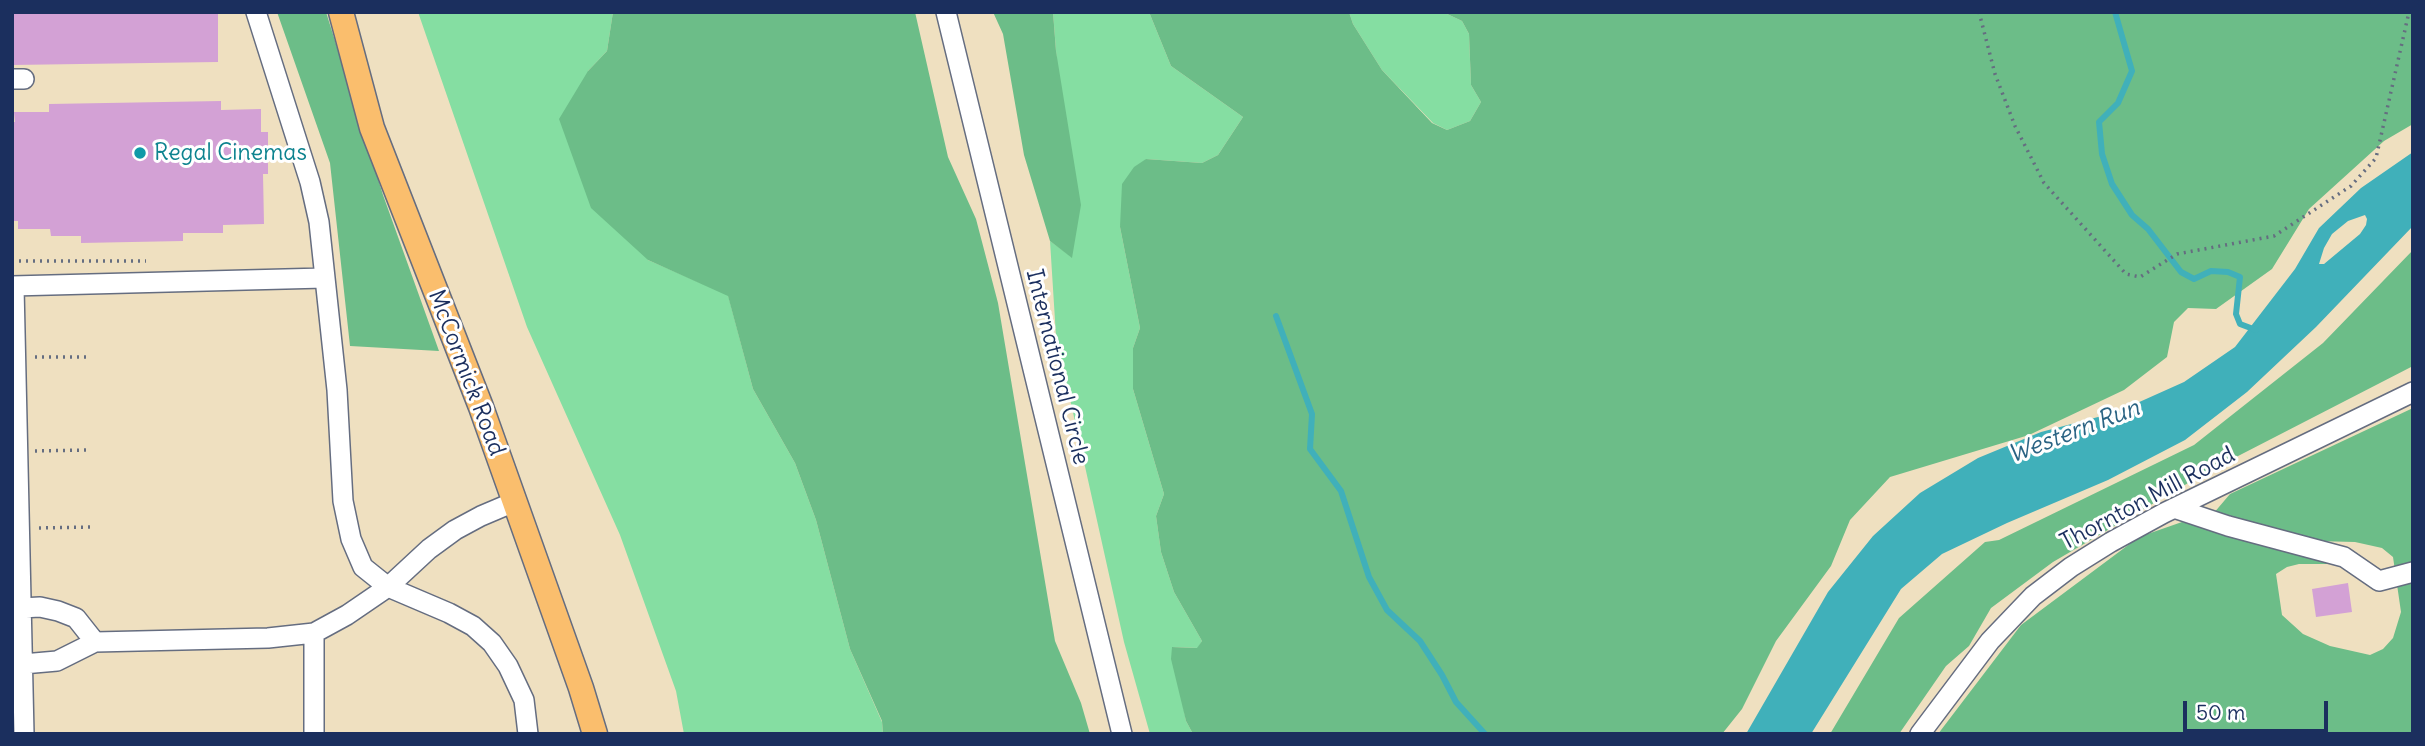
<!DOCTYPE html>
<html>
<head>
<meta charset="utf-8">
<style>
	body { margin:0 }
	#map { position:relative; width:2425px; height:746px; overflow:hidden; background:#efe0c0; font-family:Delius,sans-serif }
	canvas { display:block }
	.frame { position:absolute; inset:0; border:14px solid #1b2f5e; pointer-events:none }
	.scale { position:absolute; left:2183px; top:701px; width:145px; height:32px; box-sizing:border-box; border:4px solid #1b2f5e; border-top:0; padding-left:9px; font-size:21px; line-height:24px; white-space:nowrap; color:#1b2f5e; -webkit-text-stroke:5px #fff; paint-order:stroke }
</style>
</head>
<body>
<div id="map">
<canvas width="2425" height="746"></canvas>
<div class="frame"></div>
<div class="scale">50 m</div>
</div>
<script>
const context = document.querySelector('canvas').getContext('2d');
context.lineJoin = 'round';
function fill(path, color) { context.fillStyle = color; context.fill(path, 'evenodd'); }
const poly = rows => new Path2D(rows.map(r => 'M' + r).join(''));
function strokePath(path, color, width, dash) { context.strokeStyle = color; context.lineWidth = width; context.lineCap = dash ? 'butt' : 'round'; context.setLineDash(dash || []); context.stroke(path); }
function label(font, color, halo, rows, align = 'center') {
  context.font = font + ' Delius,sans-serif'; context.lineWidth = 6; context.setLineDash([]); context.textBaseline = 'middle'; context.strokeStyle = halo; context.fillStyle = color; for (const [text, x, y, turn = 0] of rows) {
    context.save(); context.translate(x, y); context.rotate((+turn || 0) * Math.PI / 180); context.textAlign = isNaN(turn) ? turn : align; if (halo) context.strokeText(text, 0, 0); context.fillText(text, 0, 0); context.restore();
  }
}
fill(poly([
	[418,12,613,12,607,51,588,71,648,260,728,295,753,389,795,463,816,520,850,649,882,722,883,734,684,734,676,691,620,535,527,327],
	[1053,12,1149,12,1171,66,1243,117,1218,155,1202,163,1146,159,1120,227,1140,328,1133,348,1133,389,1164,494,1156,516,1161,552,1174,592,1202,641,1198,648,1172,647,1186,721,1193,734,1150,734,1124,642,1056,336,1050,241,1072,257],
	[1349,12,1443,12,1462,21,1469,34,1471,85,1481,102,1470,121,1447,130,1433,123,1382,70,1353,24]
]), '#85dea2');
fill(poly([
	[277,12,326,12,383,195,439,351,350,346,330,163],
	[613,12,915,12,948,157,976,219,998,303,1055,641,1081,703,1090,734,883,734,882,721,850,649,816,520,795,463,753,389,728,296,648,260,591,208,559,119,588,71,607,51],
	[993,12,1053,12,1056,51,1081,205,1072,258,1050,241,1024,155,1003,34],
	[1149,12,1349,12,1353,24,1382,70,1432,123,1447,130,1470,121,1481,102,1471,85,1469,34,1462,21,1443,12,2413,12,2413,124,2384,141,2309,209,2272,269,2216,309,2188,308,2174,322,2167,357,2124,390,2029,435,1890,477,1850,520,1831,566,1776,641,1742,709,1722,734,1193,734,1186,721,1171,659,1172,647,1197,648,1202,641,1174,592,1161,552,1156,516,1164,494,1133,389,1133,348,1140,328,1120,227,1122,184,1134,167,1146,159,1202,163,1218,155,1243,117,1171,66],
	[2413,250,2413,366,2207,472,2053,562,1991,608,1969,646,1946,666,1899,734,1830,734,1899,618,1985,542,1999,540,2194,445,2323,343],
	[2413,408,2413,734,1938,734,2021,625,2139,537,2182,522,2343,564,2299,564,2287,567,2276,574,2282,615,2303,634,2330,646,2370,655,2383,649,2393,638,2401,612,2393,557,2382,548,2355,542,2315,541,2213,514,2230,494]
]), '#6cbd88');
fill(poly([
	[2413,152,2413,226,2316,327,2247,392,2185,440,2108,480,2007,523,1942,554,1901,589,1811,734,1746,734,1828,592,1873,536,1920,493,1978,458,2041,432,2117,412,2184,382,2235,347,2295,269,2319,228,2361,188],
	[2365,215,2367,219,2366,225,2360,234,2324,264,2319,264,2324,248,2332,234,2348,221]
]), '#40b0ba');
strokePath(poly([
	[2115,12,2132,71,2118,103,2099,122,2102,154,2112,184,2132,215,2148,229,2181,272,2194,279,2211,271,2228,272,2240,277,2236,314,2240,324,2256,330],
	[1276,316,1312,414,1310,449,1341,491,1369,577,1387,610,1420,641,1442,675,1456,702,1485,734]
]), '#40b0ba', 6);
fill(poly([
	[12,12,218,12,218,62,12,65],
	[221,101,221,110,261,109,261,132,268,132,268,174,263,174,264,224,223,225,223,233,183,233,183,241,81,243,81,236,51,236,50,229,18,229,18,221,12,221,12,122,15,122,14,112,49,112,49,104],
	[2348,583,2352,612,2316,617,2312,589]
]), '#d3a1d5');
const minor = poly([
	[256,12,310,182,319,222,337,390,343,501,351,539,363,567,388,587,449,613,473,626,492,643,508,666,524,700,528,734],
	[946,12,1122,734],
	[12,79,24,79],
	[12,286,324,278],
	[14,287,24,734],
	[2174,508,2228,526,2344,557,2379,581,2413,572],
	[21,608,40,607,58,611,76,618,95,642],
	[314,633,314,734],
	[23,664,57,661,95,642,268,638,314,633,347,615,388,587,429,549,455,530,481,516,514,502],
	[1920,734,1990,641,2033,596,2071,567,2111,542,2164,513,2413,392]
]);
const major = poly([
	[341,12,372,128,481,407,581,688,595,734]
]);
strokePath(minor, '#656d80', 22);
strokePath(major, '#656d80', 27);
strokePath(poly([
	[1979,12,1995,74,2015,126,2044,183,2126,274,2140,277,2177,254,2274,236,2351,186,2376,158,2409,12],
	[12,261,146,261],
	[35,357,87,357],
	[35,451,89,450],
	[39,528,92,527]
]), '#656d80', 3.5, [2, 5]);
strokePath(minor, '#fff', 19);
strokePath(major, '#fabe6d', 24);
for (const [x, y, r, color] of [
	[140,153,7,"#0f9aa8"]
]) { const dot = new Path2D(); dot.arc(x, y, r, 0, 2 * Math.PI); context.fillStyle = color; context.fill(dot); strokePath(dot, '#fff', 2.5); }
label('23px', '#0d838f', '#fff', [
	["Regal Cinemas",154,153]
], 'left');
label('23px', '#1b2f5e', '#fff', [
	["International Circle",1057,367,76],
	["McCormick Road",466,373,69],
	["Thornton Mill Road",2148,499,-28]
]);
label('italic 24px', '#2a6383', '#fff', [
	["Western Run",2074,432,-21]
]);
</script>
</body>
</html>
